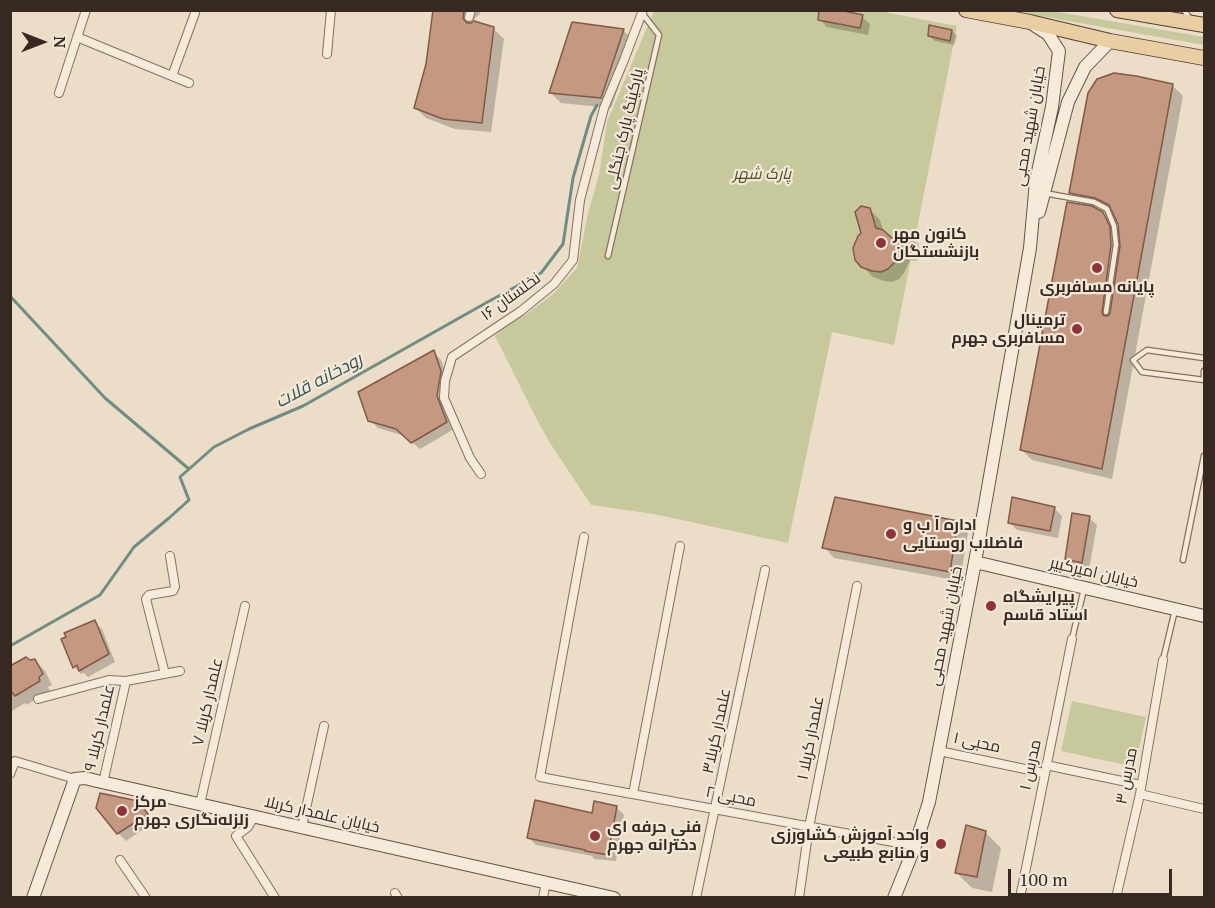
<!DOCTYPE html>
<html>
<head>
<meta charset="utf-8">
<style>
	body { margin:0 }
	#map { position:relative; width:1215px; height:908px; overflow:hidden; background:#ebddc8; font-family:"PT Serif",serif }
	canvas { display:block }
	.frame { position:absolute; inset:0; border:12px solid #372921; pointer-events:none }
	.north { position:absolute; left:12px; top:12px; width:60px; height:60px; -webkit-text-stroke:4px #f3e8d7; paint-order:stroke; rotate:90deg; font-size:16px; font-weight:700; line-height:24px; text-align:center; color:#372921 }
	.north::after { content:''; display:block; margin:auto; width:21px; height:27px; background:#372921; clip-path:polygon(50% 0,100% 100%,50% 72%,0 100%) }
	.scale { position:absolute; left:1008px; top:869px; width:164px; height:27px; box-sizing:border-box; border:3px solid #372921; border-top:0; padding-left:8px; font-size:18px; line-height:21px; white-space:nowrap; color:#372921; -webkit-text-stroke:4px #f3e8d7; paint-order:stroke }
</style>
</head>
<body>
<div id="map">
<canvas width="1215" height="908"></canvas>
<div class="frame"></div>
<div class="north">N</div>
<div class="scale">100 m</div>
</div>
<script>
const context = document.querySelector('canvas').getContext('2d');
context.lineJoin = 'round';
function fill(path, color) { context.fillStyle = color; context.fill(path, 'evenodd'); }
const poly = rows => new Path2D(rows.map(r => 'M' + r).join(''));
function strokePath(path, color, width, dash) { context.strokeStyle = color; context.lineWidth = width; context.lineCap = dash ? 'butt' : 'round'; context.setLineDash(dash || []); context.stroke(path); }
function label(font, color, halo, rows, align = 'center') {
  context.font = font + ' "PT Serif",Cairo,serif'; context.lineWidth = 4.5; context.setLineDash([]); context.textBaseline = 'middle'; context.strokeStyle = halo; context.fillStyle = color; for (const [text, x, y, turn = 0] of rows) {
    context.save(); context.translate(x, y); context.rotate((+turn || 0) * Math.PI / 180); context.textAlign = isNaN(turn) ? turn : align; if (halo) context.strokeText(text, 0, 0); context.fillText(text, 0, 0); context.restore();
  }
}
fill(poly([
	[654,11,879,11,957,26,894,345,832,332,788,543,654,514,591,505,550,443,535,416,495,336,504,328,528,313,553,294,577,268,588,213,599,175,607,122],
	[1012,11,1052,11,1204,37,1204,45],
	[1072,701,1146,717,1135,767,1061,751]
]), '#c7c89c');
fill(poly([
	[434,10,480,10,480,14,475,18,474,22,493,28,504,39,491,132,455,129,426,118,415,107,427,64],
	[1132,10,1188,10,1189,21],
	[862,17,870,24,868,35,827,27,819,19],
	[573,23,624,31,634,41,611,108,561,103,551,93],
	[952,31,957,36,954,45,935,41,930,36],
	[1173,86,1183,96,1112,479,1032,460,1022,450,1084,206,1070,192],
	[1086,204,1107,207,1114,211,1120,224,1121,242,1113,224,1103,213],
	[869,209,880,220,884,233,892,240,909,235,919,245,917,261,910,260,904,273,899,279,892,282,884,281,873,277,862,266,863,233],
	[433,352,441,360,448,380,444,405,454,429,420,449,405,436,378,428,370,420],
	[1054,508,1062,516,1058,538,1017,530,1009,522],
	[1089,518,1097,525,1089,569,1075,566,1067,558],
	[957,523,968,533,960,581,834,558,824,547],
	[94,622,102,629,115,662,88,677,84,673,81,674,74,667],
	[35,660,45,671,52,685,48,687,50,691,26,705,25,703,10,712,10,668],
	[137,802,145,810,154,822,126,841,118,833],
	[616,807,624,815,616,861,594,859,592,856,536,845,528,837],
	[985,832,1001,848,992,892,972,888,957,873]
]), '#0003');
strokePath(poly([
	[10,296,105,398,189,469],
	[10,646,100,595,134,547,169,518,189,500,180,477,214,447,249,429,303,406,484,304,541,273,563,244,573,178,591,116,597,105]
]), '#708d83', 3);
const building = poly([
	[433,10,464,10,463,18,467,23,471,23,474,21,494,27,482,123,443,119,414,108,426,64,433,10],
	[819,10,839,10,863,15,860,28,818,20,819,10],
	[572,22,624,29,601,98,549,93,572,22],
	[929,25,952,30,950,41,928,36,929,25],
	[1114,73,1136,76,1173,84,1102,469,1020,450,1067,202,1092,206,1103,212,1110,227,1111,245,1102,312,1103,315,1106,316,1109,315,1110,313,1120,246,1118,224,1109,205,1095,198,1069,193,1088,93,1097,79,1114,73],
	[861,206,870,208,876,228,883,230,892,238,910,233,907,251,899,251,895,262,888,269,881,272,872,271,861,267,855,260,853,248,858,236,861,233,855,212,861,206],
	[434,350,441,371,437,396,447,422,411,443,396,429,368,421,358,392,434,350],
	[835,497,958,521,950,572,822,548,835,497],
	[1012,497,1055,507,1050,531,1008,523,1012,497],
	[1072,513,1090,516,1082,563,1065,559,1072,513],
	[95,620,109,654,79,671,77,665,73,668,61,639,66,637,64,633,95,620],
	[26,657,30,660,35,659,43,674,39,677,40,681,15,696,10,690,10,666,26,657],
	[100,793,138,801,148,814,117,834,96,808,100,793],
	[535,800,592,813,594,801,617,806,608,855,585,851,585,850,527,838,535,800],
	[966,825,986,831,977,877,955,873,966,825]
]);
fill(building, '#c59881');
strokePath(building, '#825946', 1.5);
const lane = poly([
	[1184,10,1190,19],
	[1044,193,1094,202,1107,209,1114,226,1116,245,1106,312],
	[608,256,659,35,642,13],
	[1204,358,1147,350,1133,360,1142,372,1204,380],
	[1204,371,1204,377],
	[1183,560,1204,456],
	[1072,639,1084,589],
	[1163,660,1175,610]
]);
const street = poly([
	[469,17,471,10],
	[77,37,189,83],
	[327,54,331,10],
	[172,76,195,13],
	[59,93,86,10],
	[481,474,470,458,444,398,445,381,452,357,521,311,554,284,573,260,580,200,604,108,624,60,643,10],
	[584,537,540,777,915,846],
	[165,674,146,599,149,595,173,591,175,587,170,556],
	[38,699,109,680,126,681,180,671],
	[939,751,1044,773],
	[1046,765,1141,785],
	[10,774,15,761,75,779],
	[103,783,126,681],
	[633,794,680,546],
	[1140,794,1204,809],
	[200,804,245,606],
	[254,817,248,827,236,836,275,898],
	[302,827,324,726],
	[120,860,146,898],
	[395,893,398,898],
	[543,898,546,882],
	[696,898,765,570],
	[799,898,809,827,857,586],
	[1020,898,1072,639],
	[1116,898,1140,794,1163,660]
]);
const secondary = poly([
	[1039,212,1068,102,1085,67,1110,41],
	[975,562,1204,616],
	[33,898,75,779,85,778,97,781,614,898],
	[894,898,915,846,929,802,975,562,1030,248,1036,181,1052,107,1059,51,1048,34,1034,25]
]);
const primary = poly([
	[966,10,1030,22,1110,41,1204,58],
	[1117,10,1204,25]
]);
strokePath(lane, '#85705e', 7);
strokePath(street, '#85705e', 10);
strokePath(secondary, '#675141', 14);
strokePath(primary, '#533f32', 16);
strokePath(lane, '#f6ebda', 4.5);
strokePath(street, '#f6ebda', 8);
strokePath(secondary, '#f6ebda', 12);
strokePath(primary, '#eacea3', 14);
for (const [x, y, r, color] of [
	[881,243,6,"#8f343c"],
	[1097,268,6,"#8f343c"],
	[1077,329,6,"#8f343c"],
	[891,534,6,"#8f343c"],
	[991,606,6,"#8f343c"],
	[122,811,6,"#8f343c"],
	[595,836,6,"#8f343c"],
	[941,844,6,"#8f343c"]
]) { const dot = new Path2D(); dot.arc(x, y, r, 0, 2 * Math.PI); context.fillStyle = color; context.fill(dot); strokePath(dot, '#f3e8d7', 2); }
label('16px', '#372921', '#f3e8d7', [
	["خیابان شهید محبی",1030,126,-80],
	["پارکینگ پارک جنگلی",625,129,-77],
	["نخلستان ۱۶",511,297,-36],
	["خیابان امیرکبیر",1094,573,13],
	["خیابان شهید محبی",946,626,-79],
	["علمدار کربلا ۷",208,702,-77],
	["علمدار کربلا ۹",100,728,-77],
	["علمدار کربلا۳",717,731,-78],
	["علمدار کربلا ۱",811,738,-79],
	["محبی ۱",977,743,12],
	["مدرس ۱",1031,765,-78],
	["مدرس ۳",1127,776,-79],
	["محبی ۲",731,797,11],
	["خیابان علمدار کربلا",322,815,13]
]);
label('italic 16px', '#4b5129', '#f3e8d7', [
	["پارک شهر",762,174]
]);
label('bold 16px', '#372921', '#f3e8d7', [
	["کانون مهر",893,234],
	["بازنشستگان",893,252],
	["پایانه مسافربری",1097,287,"center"],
	["ترمینال",1065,320,"right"],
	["مسافربری جهرم",1065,338,"right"],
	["اداره آ ب و",903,525],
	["فاضلاب روستایی",903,543],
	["پیرایشگاه",1003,597],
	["استاد قاسم",1003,615],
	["مرکز",134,802],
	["زلزله‌نگاری جهرم",134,820],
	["فنی حرفه ای",607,827],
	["دخترانه جهرم",607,845],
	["واحد آموزش کشاورزی",929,835,"right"],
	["و منابع طبیعی",929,853,"right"]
], 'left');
label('italic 18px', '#315550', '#f3e8d7', [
	["رودخانه قلات",319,381,-28]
]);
</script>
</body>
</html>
